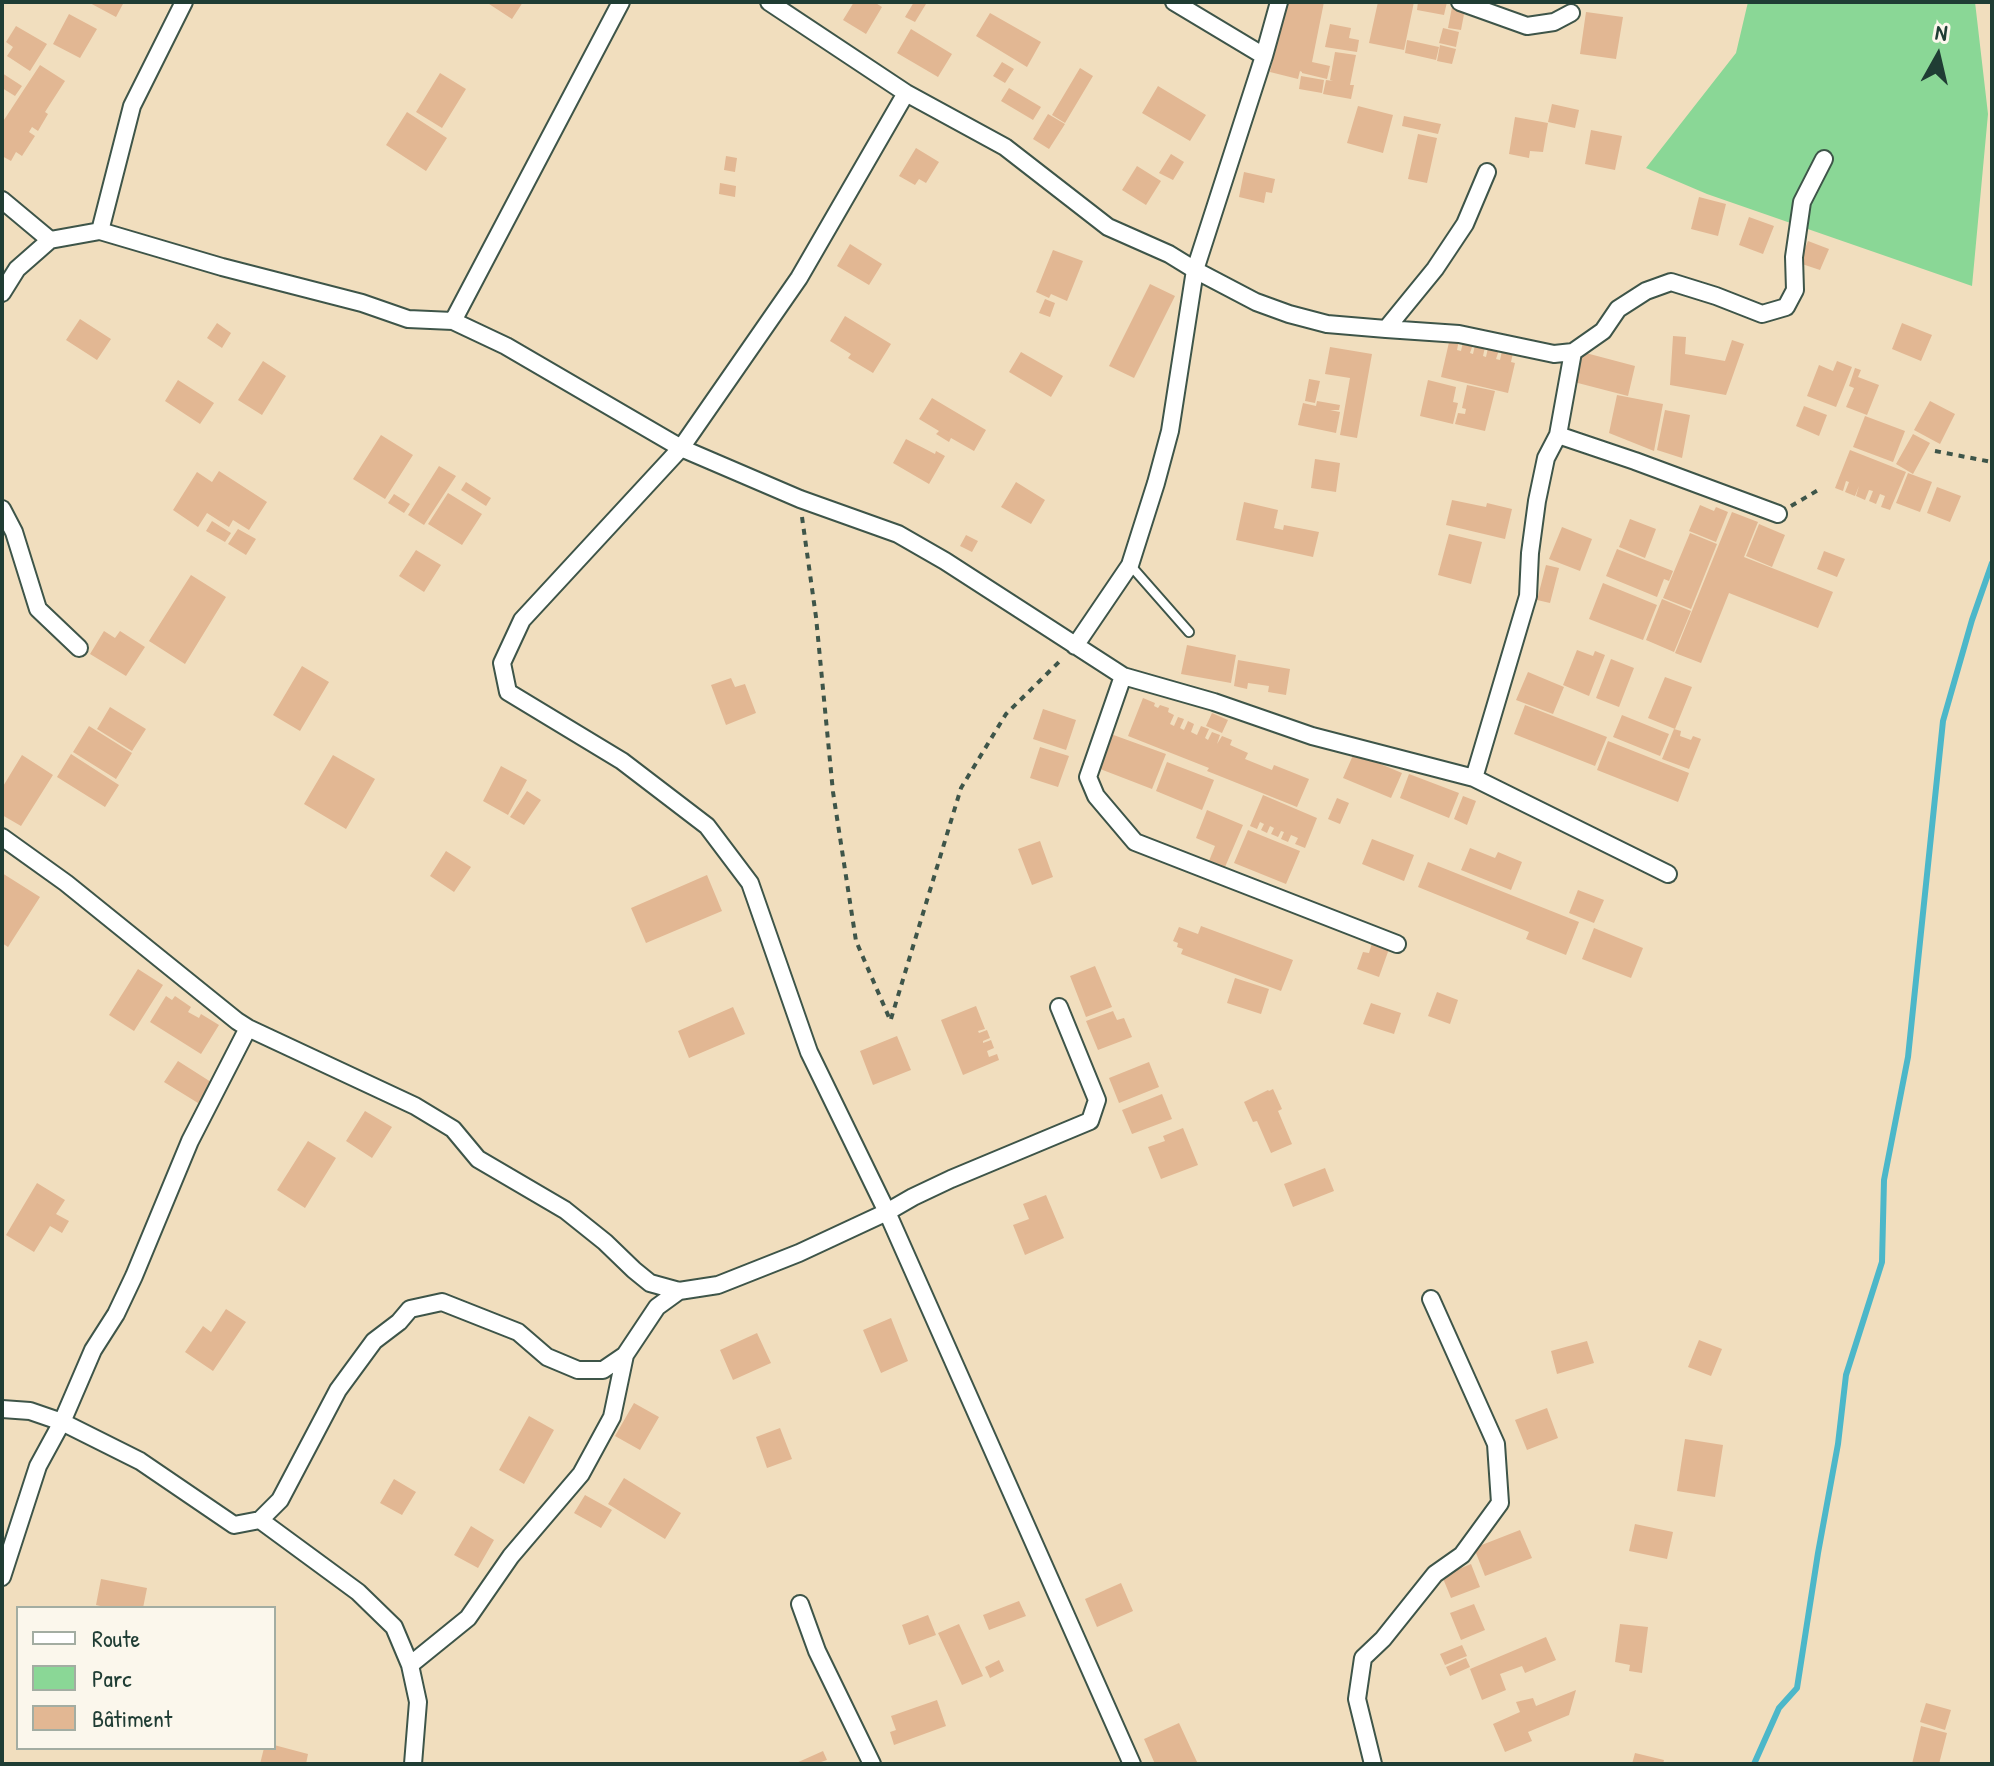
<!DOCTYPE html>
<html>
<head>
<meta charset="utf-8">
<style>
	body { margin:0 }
	#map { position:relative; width:1994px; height:1766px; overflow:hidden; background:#f1debe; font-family:"Patrick Hand",sans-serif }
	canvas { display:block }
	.frame { position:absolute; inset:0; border:4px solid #1f3d34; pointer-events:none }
	.legend { position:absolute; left:16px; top:1606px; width:260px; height:144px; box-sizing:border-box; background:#fbf7ec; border:2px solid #a3ada2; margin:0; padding:10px 14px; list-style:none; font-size:24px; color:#1f3d34 }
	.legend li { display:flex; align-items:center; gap:16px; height:40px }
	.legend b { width:40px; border:2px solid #a3ada2 }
	.north { position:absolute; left:1898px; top:16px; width:80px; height:80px; -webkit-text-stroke:6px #fbf7ec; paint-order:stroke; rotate:8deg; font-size:22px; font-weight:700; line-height:32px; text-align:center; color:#1f3d34 }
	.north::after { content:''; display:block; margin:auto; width:28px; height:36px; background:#1f3d34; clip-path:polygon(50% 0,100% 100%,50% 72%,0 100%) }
</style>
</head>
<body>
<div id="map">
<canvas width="1994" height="1766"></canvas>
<div class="frame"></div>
<ul class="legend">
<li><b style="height:10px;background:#fff"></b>Route</li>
<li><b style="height:22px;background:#8ad796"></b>Parc</li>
<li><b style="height:22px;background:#e2b793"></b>Bâtiment</li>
</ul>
<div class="north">N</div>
</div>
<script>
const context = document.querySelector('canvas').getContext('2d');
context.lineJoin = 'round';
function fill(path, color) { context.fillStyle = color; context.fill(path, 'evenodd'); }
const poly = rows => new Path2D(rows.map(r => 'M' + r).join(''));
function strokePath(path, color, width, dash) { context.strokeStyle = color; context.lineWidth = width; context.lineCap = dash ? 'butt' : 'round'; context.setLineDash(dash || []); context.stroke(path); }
fill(poly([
	[1748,2,1975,2,1988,114,1972,286,1707,194,1646,168,1736,53]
]), '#8ad796');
strokePath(poly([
	[1754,1764,1779,1708,1797,1688,1818,1553,1838,1444,1846,1375,1882,1262,1884,1180,1908,1057,1943,721,1972,620,1992,563]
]), '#4cb7c9', 6);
fill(poly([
	[88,2,124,2,116,17],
	[486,2,523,2,512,19],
	[854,2,874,2,882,7,866,34,843,20],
	[914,2,926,4,915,22,905,17],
	[1286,2,1324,2,1312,62,1330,66,1327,79,1302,73,1302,72,1300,71,1298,79,1270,72],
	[1378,2,1414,2,1404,50,1369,43],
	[1418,2,1447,2,1444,15,1417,10],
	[1452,7,1465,9,1461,30,1448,28],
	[1586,12,1623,17,1616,59,1580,54],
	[990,13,1041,42,1027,67,976,36],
	[69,14,97,29,80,58,53,44],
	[1330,24,1351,28,1349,38,1359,40,1357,52,1325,47],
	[16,26,47,44,30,71,7,56,13,47,6,42],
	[1443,28,1459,32,1456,47,1439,43],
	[911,29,952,54,938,77,897,53],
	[1407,40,1439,47,1436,60,1405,53],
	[1440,45,1456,49,1452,64,1437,61],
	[1335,52,1356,55,1350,85,1354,85,1351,99,1323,94,1326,80,1333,81,1330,80],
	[1002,62,1014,69,1005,83,993,76],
	[40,65,65,81,45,112,48,114,38,131,32,127,29,132,35,136,22,156,16,152,11,161,2,156,2,123],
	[1080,68,1093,76,1065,123,1052,115],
	[2,73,22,86,15,96,2,88],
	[440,73,466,89,442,128,416,112],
	[1301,76,1324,80,1322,93,1299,89],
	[1158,86,1206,115,1190,141,1142,113],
	[1009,88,1041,107,1033,120,1001,101],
	[1552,104,1579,110,1575,128,1548,122],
	[1358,106,1393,115,1383,153,1347,143],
	[407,112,447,138,426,171,386,145],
	[1048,114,1065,124,1049,149,1033,139],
	[1404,116,1441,124,1438,134,1402,126],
	[1515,117,1548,123,1543,152,1530,151,1529,158,1509,154],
	[1591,130,1622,136,1615,170,1585,164],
	[1418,134,1437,138,1427,183,1408,179],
	[916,148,939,162,926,183,919,179,915,185,899,176],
	[1171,154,1184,162,1173,180,1159,173],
	[726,156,737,158,735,172,724,170],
	[1137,166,1161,181,1146,205,1122,190],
	[1244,172,1275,179,1272,193,1266,192,1264,203,1239,197],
	[720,183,736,186,735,197,719,194],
	[1699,197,1726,204,1718,236,1691,229],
	[1749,217,1774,226,1763,254,1739,245],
	[1808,241,1829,249,1820,270,1799,263],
	[850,244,882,264,869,285,837,266],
	[1053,250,1083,261,1067,301,1051,294,1049,298,1036,292],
	[1150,284,1175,296,1134,378,1109,366],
	[1045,299,1055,303,1050,317,1039,313],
	[845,316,891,344,873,373,848,358,851,354,830,341],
	[80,319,111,339,97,360,66,340],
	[217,323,231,333,222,348,207,338],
	[1902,323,1932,335,1921,361,1892,349],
	[1673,336,1686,337,1685,354,1725,361,1732,340,1744,344,1726,395,1670,385],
	[1450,338,1459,340,1457,350,1461,351,1463,342,1473,344,1470,353,1473,354,1475,345,1485,347,1483,356,1486,357,1488,348,1499,350,1496,359,1500,360,1502,351,1513,353,1511,362,1515,363,1508,393,1441,377],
	[1330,347,1372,354,1357,438,1340,435,1350,378,1325,374],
	[1021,352,1063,376,1051,397,1009,372],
	[1582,352,1635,366,1628,396,1574,382],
	[263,361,286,376,262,415,238,400],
	[1837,361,1852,367,1836,407,1807,396,1819,365,1833,371],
	[1855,368,1861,370,1858,377,1879,385,1867,415,1846,407,1854,388,1849,386],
	[1309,379,1320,381,1315,403,1305,401],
	[178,380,214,403,200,424,165,401],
	[1428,380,1456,387,1453,402,1458,403,1453,424,1420,416],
	[1467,385,1495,391,1485,431,1455,424,1458,413,1465,414,1466,409,1462,408],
	[1617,395,1663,404,1654,451,1609,433],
	[932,398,986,430,974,451,951,438,949,442,936,434,939,431,919,419],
	[1317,401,1340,405,1339,410,1330,410,1340,412,1336,433,1298,425,1303,403,1316,406],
	[1930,401,1955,414,1940,444,1914,430],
	[1804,406,1827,415,1819,436,1796,426],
	[1665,410,1690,415,1682,458,1657,450],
	[1865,416,1905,431,1893,462,1853,447],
	[1913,434,1930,443,1913,474,1896,464],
	[381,435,413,455,385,499,353,479],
	[906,439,935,454,936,451,945,456,929,484,893,463],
	[1850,450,1906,472,1890,510,1881,507,1885,496,1880,494,1876,504,1869,501,1873,491,1869,490,1865,500,1856,496,1859,486,1855,496,1845,492,1849,482,1846,481,1843,491,1835,488],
	[1315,459,1340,463,1336,492,1311,488],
	[439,466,456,476,424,525,408,515],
	[219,471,267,502,249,530,233,520,229,527,207,513,198,527,173,510,197,472,212,482],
	[1908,473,1932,482,1920,512,1896,503],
	[466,482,491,498,486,506,461,490],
	[1016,482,1045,500,1031,524,1001,507],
	[1937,487,1961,496,1950,522,1927,513],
	[448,493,482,514,462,545,428,524],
	[394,494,410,504,404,513,388,503],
	[1452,500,1486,507,1487,503,1512,509,1505,539,1446,525],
	[1244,502,1278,510,1274,528,1283,530,1284,525,1319,532,1313,557,1236,540],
	[1700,505,1714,511,1716,507,1728,512,1716,542,1689,531],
	[1732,512,1758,522,1744,557,1833,592,1818,628,1729,593,1701,663,1675,653],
	[1630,519,1656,529,1645,558,1619,547],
	[212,521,231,533,225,542,206,531],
	[1759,524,1785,535,1772,567,1746,556],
	[1562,527,1592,539,1580,571,1549,559],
	[238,529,256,539,246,555,228,544],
	[1690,533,1717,544,1691,609,1663,598],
	[1449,534,1482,542,1471,584,1438,575],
	[966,535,978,541,972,552,960,546],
	[1617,549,1673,571,1669,581,1664,579,1657,597,1606,576],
	[416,550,441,565,424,592,399,576],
	[1824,551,1845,559,1837,577,1817,569],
	[1546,565,1559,568,1550,603,1537,600],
	[191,575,226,597,185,664,149,641],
	[1603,583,1657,605,1643,640,1589,619],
	[1662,599,1691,611,1674,652,1646,640],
	[104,631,115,638,120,631,145,647,126,676,90,654],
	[1187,645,1236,655,1231,683,1181,674],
	[1577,650,1593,656,1595,651,1605,655,1589,696,1563,685],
	[1611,659,1634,668,1619,707,1596,698],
	[1238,660,1290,669,1286,695,1268,692,1269,686,1248,683,1247,689,1234,686],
	[302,666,329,682,300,731,273,715],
	[1528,672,1564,687,1553,714,1516,700],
	[1665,677,1692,687,1675,729,1648,718],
	[731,678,735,687,745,684,756,713,726,725,711,685],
	[1143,698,1155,703,1154,706,1158,708,1160,705,1169,708,1168,712,1174,715,1170,724,1174,726,1178,717,1184,719,1180,728,1184,730,1188,721,1194,724,1191,732,1197,735,1201,726,1209,729,1205,738,1208,740,1212,732,1220,735,1217,744,1222,736,1232,740,1230,745,1248,753,1245,759,1272,770,1274,765,1309,779,1297,807,1207,771,1209,768,1128,736],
	[1525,705,1607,737,1595,766,1514,734],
	[110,707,146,729,132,751,97,729],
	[1043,709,1076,720,1066,750,1033,739],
	[1212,713,1228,720,1222,733,1206,726],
	[1622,715,1669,734,1660,756,1613,737],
	[89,726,132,753,116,779,73,752],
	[1674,729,1681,731,1680,736,1691,740,1693,736,1701,739,1689,769,1662,759],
	[1108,733,1166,754,1152,789,1095,767],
	[1608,741,1689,773,1678,802,1597,770],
	[1040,747,1069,756,1058,787,1030,778],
	[1354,753,1402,773,1391,798,1343,778],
	[71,754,119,785,105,807,57,777],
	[22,755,53,775,21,826,2,815,2,788],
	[333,755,375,779,346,829,304,804],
	[1167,762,1214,780,1202,810,1156,791],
	[501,766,527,780,508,815,483,801],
	[1409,774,1459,793,1449,818,1400,798],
	[527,791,541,800,524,825,510,817],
	[1263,795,1317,818,1305,848,1295,844,1298,838,1291,835,1288,842,1281,839,1284,832,1281,831,1278,837,1271,834,1274,828,1270,826,1267,833,1261,830,1264,824,1260,822,1257,829,1250,826],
	[1463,796,1476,801,1467,825,1454,819],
	[1337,798,1349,803,1340,824,1328,819],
	[1207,810,1243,825,1225,867,1209,861,1215,846,1196,838],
	[1248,830,1300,851,1286,884,1234,863],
	[1372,839,1414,855,1404,881,1362,864],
	[1040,841,1053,877,1032,885,1018,849],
	[1470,848,1495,858,1498,852,1522,862,1511,890,1461,870],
	[446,851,471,867,454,892,430,876],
	[1428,862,1579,922,1566,955,1526,939,1529,932,1418,887],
	[2,873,40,897,8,947,2,943],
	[707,875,722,911,646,943,631,908],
	[1578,890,1604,900,1594,923,1569,913],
	[1201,926,1293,960,1281,991,1181,954,1183,949,1177,947,1178,943,1173,941,1179,927,1198,934],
	[1594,928,1643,948,1631,978,1582,959],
	[1372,943,1389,949,1379,977,1357,969,1363,952,1369,953],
	[1095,966,1112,1007,1086,1017,1070,976],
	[138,969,163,985,134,1031,109,1015],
	[1235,978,1269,989,1261,1014,1227,1003],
	[1437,992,1458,1000,1450,1024,1428,1016],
	[166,996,172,1000,175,996,191,1007,188,1012,199,1018,201,1014,219,1025,201,1054,150,1022],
	[1371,1003,1401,1013,1394,1034,1363,1024],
	[976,1006,985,1029,978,1031,979,1033,987,1030,990,1038,983,1041,983,1043,991,1040,994,1048,987,1051,989,1057,997,1054,999,1060,963,1075,941,1020],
	[733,1007,745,1034,689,1058,678,1031],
	[1113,1011,1117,1020,1124,1018,1132,1037,1098,1050,1086,1021],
	[897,1036,911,1070,873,1085,860,1051],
	[178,1061,211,1082,198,1103,164,1082],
	[1149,1062,1159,1087,1119,1103,1109,1078],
	[1273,1089,1282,1109,1278,1111,1292,1144,1271,1153,1257,1121,1253,1122,1244,1102,1268,1090,1269,1091],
	[1162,1094,1172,1119,1132,1134,1122,1110],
	[365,1111,392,1127,372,1158,346,1141],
	[1183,1128,1198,1165,1161,1179,1148,1147,1165,1141,1163,1136],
	[308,1141,336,1158,305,1208,277,1190],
	[1325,1168,1334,1191,1293,1207,1284,1184],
	[37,1183,65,1200,56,1214,69,1221,62,1233,50,1226,34,1252,6,1235],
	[1046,1195,1064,1238,1025,1255,1013,1225,1029,1219,1023,1204],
	[226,1309,246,1322,213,1371,185,1352,203,1326,211,1332],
	[891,1318,908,1361,881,1373,863,1330],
	[757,1333,771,1363,733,1380,720,1350],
	[1699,1340,1722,1349,1711,1376,1688,1367],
	[1587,1341,1594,1363,1557,1374,1551,1351],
	[634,1403,659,1417,640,1450,615,1436],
	[1547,1408,1558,1438,1527,1450,1515,1420],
	[529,1416,554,1430,524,1484,499,1470],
	[780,1428,792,1459,767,1468,756,1437],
	[1685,1439,1723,1445,1715,1497,1677,1491],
	[624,1478,681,1513,665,1539,608,1504],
	[394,1479,416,1492,402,1515,380,1503],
	[585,1495,612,1510,601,1528,574,1513],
	[1635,1524,1673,1532,1667,1559,1629,1551],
	[471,1526,494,1540,478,1568,454,1555],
	[1520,1530,1532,1558,1485,1576,1474,1548],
	[1471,1564,1480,1587,1451,1598,1442,1576],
	[101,1579,147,1588,143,1608,109,1608,96,1605],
	[1121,1583,1133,1611,1097,1627,1085,1599],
	[1019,1601,1026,1616,989,1630,983,1615],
	[1474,1604,1485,1630,1461,1640,1450,1613],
	[928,1615,936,1635,909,1645,902,1625],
	[959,1624,983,1676,962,1685,938,1633],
	[1620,1624,1648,1627,1642,1673,1629,1671,1630,1665,1615,1662],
	[1546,1637,1556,1660,1525,1673,1522,1666,1500,1674,1506,1690,1482,1700,1470,1669],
	[1462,1645,1467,1656,1445,1665,1440,1654],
	[1466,1658,1470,1667,1450,1676,1446,1667],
	[999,1660,1004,1671,990,1678,985,1667],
	[1576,1690,1569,1715,1528,1732,1532,1741,1505,1752,1493,1724,1520,1712,1516,1702,1533,1698,1536,1706],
	[937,1700,946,1726,894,1745,890,1732,896,1730,891,1716],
	[1926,1703,1951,1710,1945,1730,1920,1722],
	[1179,1723,1198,1764,1155,1764,1144,1739],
	[1921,1726,1947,1733,1939,1764,1912,1764],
	[274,1745,308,1754,306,1764,260,1764,264,1748,274,1748],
	[823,1751,827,1760,821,1762,822,1764,794,1764],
	[1635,1753,1664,1760,1663,1764,1632,1764]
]), '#e2b793');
const lane = poly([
	[1131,566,1189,632]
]);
const street = poly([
	[769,2,906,93,1005,147,1108,227,1169,254,1195,270,1256,302,1289,314,1327,324,1386,329,1435,269,1465,224,1487,172],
	[1174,2,1264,56],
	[1460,2,1527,26,1554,22,1571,13],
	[906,93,799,278,681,448,522,620,502,663,508,692,622,761,707,826,750,883,809,1052,887,1212,1132,1764],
	[2,200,50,240],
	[100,231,132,106,184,2],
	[2,293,17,269,50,240,100,231,222,267,362,303,408,319,453,321,506,346,681,448,800,499,898,534,945,561,1123,676,1214,702,1312,736,1474,778,1668,874],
	[453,321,621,2],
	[1386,329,1459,334,1554,354,1573,352,1603,331,1618,309,1646,291,1671,282,1716,296,1762,314,1786,307,1795,290,1794,257,1802,202,1824,159],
	[1558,435,1573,352],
	[2,509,14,532,38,609,79,648],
	[1075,646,1130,565,1156,483,1170,431,1195,270,1264,56,1279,2],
	[1123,676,1088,777,1096,796,1135,842,1397,944],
	[1474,778,1528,596,1530,553,1537,501,1546,458,1558,435,1635,461,1778,514],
	[2,837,66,883,237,1021,248,1028,415,1106,453,1129,478,1159,565,1210,605,1242,634,1270,650,1283,679,1291],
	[2,1409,30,1411,62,1422,140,1461,234,1525,260,1520,280,1500,338,1390,374,1341,399,1322,410,1309,442,1302,518,1332,547,1357,578,1370,603,1370,625,1355,657,1307,679,1291,718,1285,799,1253,887,1212,913,1197,951,1179,1090,1121,1097,1100,1059,1007],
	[260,1520,358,1592,394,1627,410,1665,418,1702,413,1764],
	[2,1577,38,1466,62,1422,93,1350,116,1314,134,1276,190,1141,248,1028],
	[800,1604,817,1651,872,1764],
	[410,1665,468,1618,511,1556,581,1474,612,1417,625,1355],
	[1373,1764,1357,1699,1363,1658,1383,1639,1435,1574,1462,1555,1500,1503,1496,1444,1431,1299]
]);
strokePath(lane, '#3e5549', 12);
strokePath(street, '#3e5549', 20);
strokePath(poly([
	[1935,451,1992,462],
	[1791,506,1820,489],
	[802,517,816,617,833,792,856,941,891,1022],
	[891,1019,961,788,1006,714,1062,659]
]), '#3e5549', 4, [6, 6]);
strokePath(lane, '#fff', 8);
strokePath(street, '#fff', 16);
</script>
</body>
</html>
